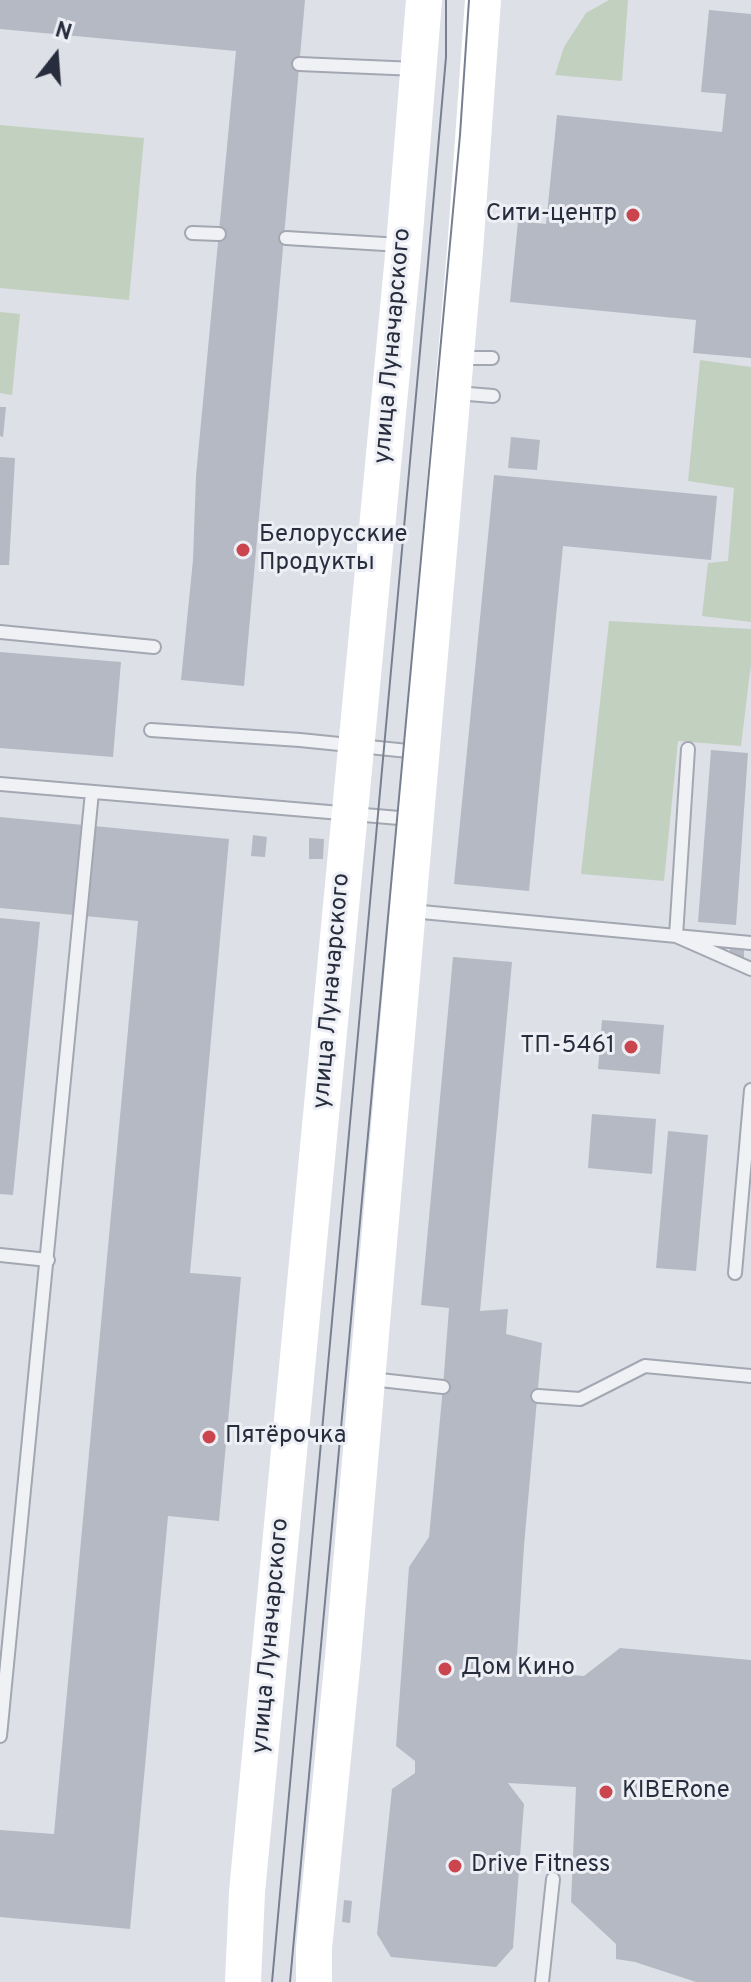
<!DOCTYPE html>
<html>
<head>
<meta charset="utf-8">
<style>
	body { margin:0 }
	#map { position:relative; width:751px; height:1982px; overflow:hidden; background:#dde0e7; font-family:Overpass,sans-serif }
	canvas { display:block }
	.north { position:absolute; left:16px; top:16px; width:80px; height:80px; -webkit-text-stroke:6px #edeff5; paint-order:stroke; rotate:17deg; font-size:22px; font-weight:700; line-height:32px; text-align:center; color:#272d3d }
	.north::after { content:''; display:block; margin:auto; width:28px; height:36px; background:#272d3d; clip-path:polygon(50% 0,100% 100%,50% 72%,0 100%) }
</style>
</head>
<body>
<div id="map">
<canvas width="751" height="1982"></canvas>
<div class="north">N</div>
</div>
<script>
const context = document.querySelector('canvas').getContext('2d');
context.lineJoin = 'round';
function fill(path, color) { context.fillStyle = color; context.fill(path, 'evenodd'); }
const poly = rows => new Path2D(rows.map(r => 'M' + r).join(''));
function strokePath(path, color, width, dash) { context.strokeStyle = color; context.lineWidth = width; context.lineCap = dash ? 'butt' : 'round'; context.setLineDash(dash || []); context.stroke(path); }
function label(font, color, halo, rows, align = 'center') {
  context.font = font + ' Overpass,sans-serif'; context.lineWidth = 6; context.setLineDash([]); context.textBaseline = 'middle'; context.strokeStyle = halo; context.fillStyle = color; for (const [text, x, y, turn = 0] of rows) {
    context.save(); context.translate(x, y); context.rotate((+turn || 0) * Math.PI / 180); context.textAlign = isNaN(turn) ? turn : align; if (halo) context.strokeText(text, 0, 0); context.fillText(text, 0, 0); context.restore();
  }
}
fill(poly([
	[609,0,628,0,622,81,555,75,564,47,586,13],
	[0,125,144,138,129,300,0,288],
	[0,312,20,314,12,395,0,393],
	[700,360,751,367,751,622,702,616,708,563,728,561,734,488,688,481],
	[609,621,751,629,751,664,741,746,678,741,664,881,581,874]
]), '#c2d0bf');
fill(poly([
	[0,0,305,0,244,686,181,680,193,560,196,476,236,51,0,29],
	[709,10,751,14,751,358,693,353,696,320,510,302,518,221,546,224,557,115,722,132,726,94,701,92],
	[0,407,6,407,3,437,0,436],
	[511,437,540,440,537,470,508,468],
	[0,457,15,458,9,565,0,565],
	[494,475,717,496,711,560,563,546,529,891,454,884],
	[0,652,121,662,113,757,0,748],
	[711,750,748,753,736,925,698,922],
	[0,817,229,839,190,1273,241,1277,219,1521,168,1516,130,1929,0,1917,0,1830,54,1834,138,921,0,908],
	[253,835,267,837,265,857,251,856],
	[309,838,324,839,323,859,309,859],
	[0,918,40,922,13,1195,0,1194],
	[730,947,744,948,744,959,730,959],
	[453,957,512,962,480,1311,508,1309,506,1334,542,1343,524,1546,516,1671,584,1676,620,1648,751,1660,751,1982,696,1982,635,1962,616,1959,616,1944,571,1902,576,1787,508,1783,524,1804,513,1948,496,1967,391,1957,377,1934,392,1789,415,1773,415,1761,396,1746,409,1567,429,1537,443,1387,449,1308,421,1305],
	[602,1020,664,1025,660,1074,598,1069],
	[592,1114,656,1119,652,1174,588,1168],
	[668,1131,708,1135,696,1271,656,1268],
	[344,1900,352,1901,350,1923,342,1922]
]), '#b5b9c3');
const lane = poly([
	[299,64,416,69],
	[192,233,219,234],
	[286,238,401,245],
	[459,358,492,358],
	[456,393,493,396],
	[0,632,154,647],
	[151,730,300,740,418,752],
	[688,749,676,936,751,969],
	[0,784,411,819],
	[411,911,751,943],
	[0,1255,48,1260],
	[735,1273,751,1090],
	[371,1379,443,1387],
	[538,1396,580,1399,645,1366,751,1376],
	[0,1736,92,792],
	[542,1982,553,1879]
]);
strokePath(lane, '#a3a7b1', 16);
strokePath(lane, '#f0f1f5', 12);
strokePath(poly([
	[243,1982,247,1892,404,245,424,0],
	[314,1982,314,1948,343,1657,465,251,483,0]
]), '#fff', 36);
strokePath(poly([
	[272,1982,428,263,446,57,446,0],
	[290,1982,460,135,469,0]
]), '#777f90', 2);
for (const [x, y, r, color] of [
	[633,215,8,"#ca454e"],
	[243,550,8,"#ca454e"],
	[631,1047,8,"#ca454e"],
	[209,1437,8,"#ca454e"],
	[445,1669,8,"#ca454e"],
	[606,1792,8,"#ca454e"],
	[455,1866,8,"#ca454e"]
]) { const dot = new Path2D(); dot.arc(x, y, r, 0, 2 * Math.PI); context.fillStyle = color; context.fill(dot); strokePath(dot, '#edeff5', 3); }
label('24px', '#272d3d', '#edeff5', [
	["Сити-центр",617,215,"right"],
	["Белорусские",259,536],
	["Продукты",259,564],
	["ТП-5461",615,1047,"right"],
	["Пятёрочка",225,1437],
	["Дом Кино",461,1669],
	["KIBERone",622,1792],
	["Drive Fitness",471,1866]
], 'left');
label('24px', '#272d3d', '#edeff5', [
	["улица Луначарского",394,346,-85],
	["улица Луначарского",333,991,-85],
	["улица Луначарского",272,1636,-85]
]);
</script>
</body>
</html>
